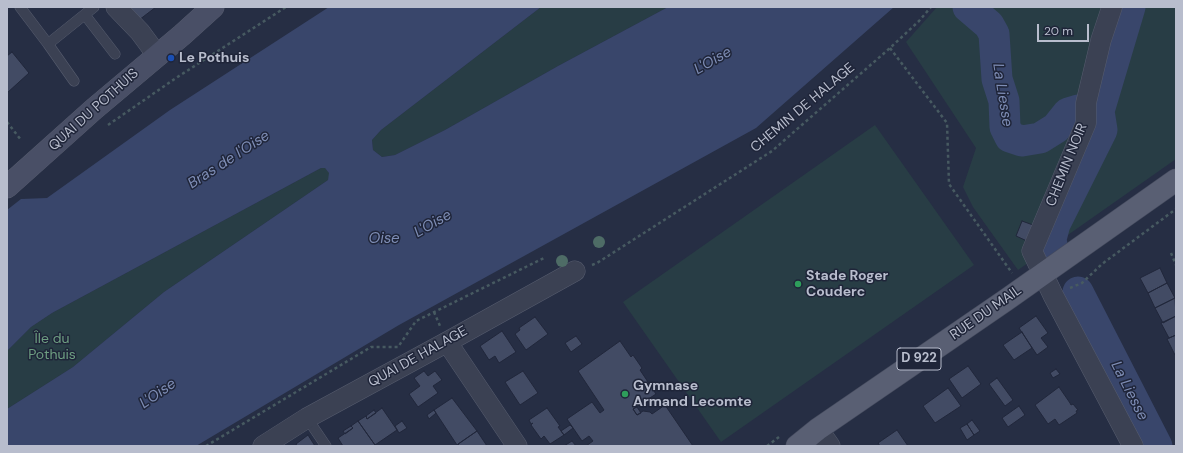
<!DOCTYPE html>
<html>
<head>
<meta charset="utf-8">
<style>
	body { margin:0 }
	#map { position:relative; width:1183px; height:453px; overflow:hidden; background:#262e44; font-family:"DM Sans",sans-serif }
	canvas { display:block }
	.frame { position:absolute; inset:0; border:8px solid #b8bdcd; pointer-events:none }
	.scale { position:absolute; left:1037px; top:24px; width:52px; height:18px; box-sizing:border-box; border:2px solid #b8bdcd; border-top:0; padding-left:5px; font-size:12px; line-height:14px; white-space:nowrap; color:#b8bdcd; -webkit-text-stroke:3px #1f2539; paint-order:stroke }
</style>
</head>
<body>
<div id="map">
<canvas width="1183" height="453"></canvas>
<div class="frame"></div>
<div class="scale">20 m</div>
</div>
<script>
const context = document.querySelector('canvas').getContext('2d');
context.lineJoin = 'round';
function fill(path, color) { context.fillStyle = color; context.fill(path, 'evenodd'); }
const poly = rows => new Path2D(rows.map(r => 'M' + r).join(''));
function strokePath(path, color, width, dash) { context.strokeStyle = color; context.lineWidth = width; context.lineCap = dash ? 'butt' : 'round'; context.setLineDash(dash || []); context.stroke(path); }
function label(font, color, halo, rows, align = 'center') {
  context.font = font + ' "DM Sans",sans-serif'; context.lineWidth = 3; context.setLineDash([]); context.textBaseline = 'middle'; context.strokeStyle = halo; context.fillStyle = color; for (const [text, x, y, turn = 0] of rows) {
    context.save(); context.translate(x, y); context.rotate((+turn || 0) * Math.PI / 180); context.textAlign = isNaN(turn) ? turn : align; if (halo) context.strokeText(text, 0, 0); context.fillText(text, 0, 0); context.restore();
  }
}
fill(poly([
	[541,7,668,7,558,66,445,130,395,155,382,157,373,150,372,140,381,130],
	[937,7,1176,7,1176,159,1018,270,973,207,963,187,976,148,906,42],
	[875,125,974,265,721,442,623,302],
	[321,168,325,168,328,171,330,175,328,180,164,292,73,367,7,409,7,351,31,327,52,313]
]), '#283d45');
fill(poly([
	[329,7,541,7,381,130,372,140,373,150,382,157,395,155,445,130,558,66,668,7,894,7,756,128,399,325,196,446,7,446,7,409,73,367,164,292,328,180,329,173,325,168,321,168,52,313,31,327,7,351,7,210,21,199,47,198,170,110]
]), '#39466b');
strokePath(poly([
	[968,7,989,25,994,34,997,79,1004,101,1005,127,1010,137,1022,141,1040,138,1056,128,1068,113,1078,110],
	[1091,110,1099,111,1130,7],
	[1053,251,1051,239,1055,224,1102,130,1099,111],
	[1078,292,1157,446]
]), '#39466b', 31);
const building = poly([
	[127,7,156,7,139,20,127,7],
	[12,52,29,73,7,93,7,56,12,52],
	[1022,221,1033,225,1027,241,1016,236,1022,221],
	[1160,268,1167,283,1148,293,1140,278,1160,268],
	[1167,283,1175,298,1155,308,1148,293,1167,283],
	[1175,298,1176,316,1163,323,1155,308,1175,298],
	[1036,316,1048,333,1041,338,1048,347,1037,355,1019,328,1036,316],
	[1176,316,1176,335,1169,338,1161,323,1176,316],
	[535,317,548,334,526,350,515,334,520,330,519,328,535,317],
	[502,331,516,352,499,363,495,356,489,360,480,346,502,331],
	[1022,332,1032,348,1014,360,1003,345,1022,332],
	[1176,335,1176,355,1175,355,1167,339,1176,335],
	[576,336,582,344,571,352,565,343,576,336],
	[620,341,631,357,633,355,642,368,640,370,656,394,633,409,637,415,643,411,650,412,652,414,665,405,693,446,586,446,593,441,589,436,582,441,567,419,592,402,600,413,604,410,578,371,620,341],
	[968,366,981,384,962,398,949,379,968,366],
	[1056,369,1060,374,1053,378,1050,373,1056,369],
	[424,371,428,376,435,371,442,380,433,386,438,393,418,407,409,394,420,386,414,378,424,371],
	[523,371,538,393,520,405,505,382,523,371],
	[997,378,1013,400,1005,406,989,384,997,378],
	[1059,387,1070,403,1071,405,1073,404,1078,410,1076,411,1077,413,1059,425,1055,419,1048,424,1035,405,1059,387],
	[948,388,961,406,935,423,923,406,948,388],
	[452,398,477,431,457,445,434,410,452,398],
	[1019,406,1025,415,1008,427,1002,418,1019,406],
	[637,407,641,413,637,415,633,409,637,407],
	[382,408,397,430,375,445,358,421,366,416,367,419,382,408],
	[547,408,560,426,558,427,564,435,550,444,544,436,541,439,531,425,533,423,531,424,529,420,547,408],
	[374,410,376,413,367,419,366,416,374,410],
	[434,410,436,413,429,419,427,415,434,410],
	[972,420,980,431,974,435,967,424,972,420],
	[358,421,375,445,373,446,343,446,338,438,353,428,351,426,358,421],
	[402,421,407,428,399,433,395,426,402,421],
	[967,424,974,435,967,440,960,428,967,424],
	[570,425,573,428,564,435,561,431,570,425],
	[351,426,353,428,345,434,343,431,351,426],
	[897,430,908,446,880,446,878,443,897,430],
	[477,431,487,446,460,446,458,444,477,431],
	[308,435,315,446,297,446,296,444,308,435],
	[572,441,576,446,564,446,572,441]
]);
fill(building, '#424b64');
strokePath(building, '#21273b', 1);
const service = poly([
	[20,7,48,44,94,7],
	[85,15,115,54],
	[48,44,74,81],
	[307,418,326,446]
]);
const minor = poly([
	[116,7,140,32,157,55],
	[1112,7,1101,40,1086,103,1086,123,1032,251,1053,295,1133,446],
	[447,342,517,446],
	[818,429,830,446],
	[263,446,307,418,447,342,575,271]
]);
const secondary = poly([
	[7,187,94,109,182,35,213,7]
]);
const primary = poly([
	[797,446,818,429,1006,300,1176,180]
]);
strokePath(service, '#565c6e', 11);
strokePath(minor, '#565c6e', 21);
strokePath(secondary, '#565c6e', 23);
strokePath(primary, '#444a5d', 23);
strokePath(poly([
	[890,48,947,123,949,184,1012,273],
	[7,122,21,140],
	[108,125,176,78,286,7],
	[1171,253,1176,265],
	[592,265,597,263,772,151,890,48,919,21,931,7],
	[1070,288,1082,283,1102,264,1176,209],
	[434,312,440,326],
	[206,446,371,347,398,347,416,321,546,257],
	[767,446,779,437]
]), '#475a61', 2.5, [3, 3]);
strokePath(service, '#3b4153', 10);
strokePath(minor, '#3b4153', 20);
strokePath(secondary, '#494f66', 22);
strokePath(primary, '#595f73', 22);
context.fillStyle = '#4e6c66';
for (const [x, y] of [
	[599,242],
	[562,261]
]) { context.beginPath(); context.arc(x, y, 6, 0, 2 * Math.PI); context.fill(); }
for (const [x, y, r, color] of [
	[171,58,4,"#1a4fb4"],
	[798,284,4,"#2e9e5b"],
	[625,394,4,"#2e9e5b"]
]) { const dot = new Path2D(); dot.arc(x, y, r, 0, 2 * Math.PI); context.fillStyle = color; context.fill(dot); strokePath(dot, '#1f2539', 1.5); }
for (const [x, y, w] of [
	[919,359,44]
]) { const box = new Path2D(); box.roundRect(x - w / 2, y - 11, w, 22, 3); context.fillStyle = '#1f2539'; context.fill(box); strokePath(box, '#b8bdcd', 1); }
label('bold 13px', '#b8bdcd', null, [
	["D 922",919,359]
]);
label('bold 14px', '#b8bdcd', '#1f2539', [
	["Le Pothuis",179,58],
	["Stade Roger",806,276],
	["Couderc",806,292],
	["Gymnase",633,386],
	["Armand Lecomte",633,402]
], 'left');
label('14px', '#b8bdcd', '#1f2539', [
	["CHEMIN DE HALAGE",803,108,-40],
	["QUAI DU POTHUIS",94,110,-42],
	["CHEMIN NOIR",1067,165,-68],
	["RUE DU MAIL",986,313,-35],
	["QUAI DE HALAGE",418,357,-29]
]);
label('14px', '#6e9f82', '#1f2539', [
	["Île du",52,339],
	["Pothuis",52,355]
]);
label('italic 15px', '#7e8db5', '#1f2539', [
	["L'Oise",713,61,-30],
	["La Liesse",1002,95,81],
	["Bras de l'Oise",229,160,-33],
	["L'Oise",433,224,-30],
	["Oise",384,239],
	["La Liesse",1129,391,63],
	["L'Oise",158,394,-35]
]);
</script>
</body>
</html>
